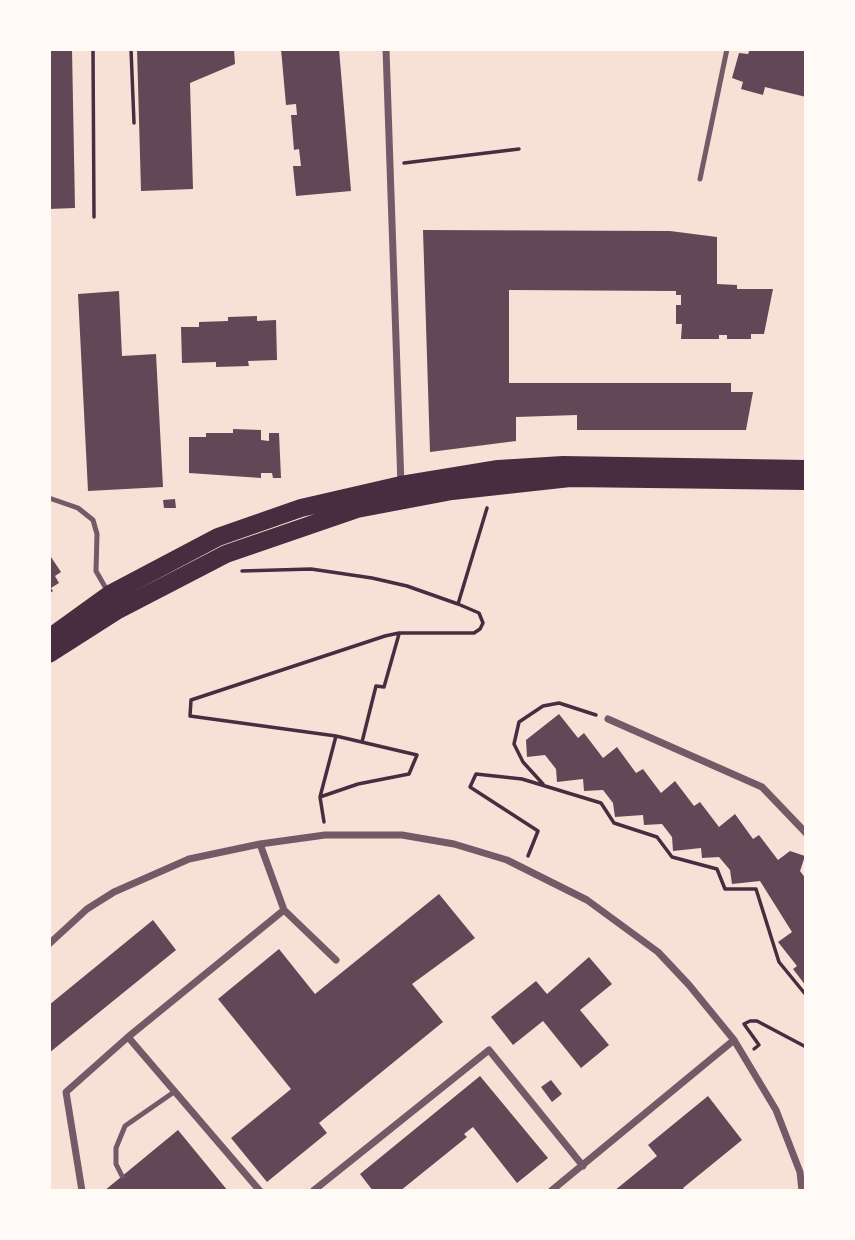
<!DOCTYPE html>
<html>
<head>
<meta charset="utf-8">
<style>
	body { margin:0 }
	#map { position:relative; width:855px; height:1240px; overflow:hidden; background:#f7e1d7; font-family:"Libre Baskerville",serif }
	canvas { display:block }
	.frame { position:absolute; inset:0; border:51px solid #fffaf5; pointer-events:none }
</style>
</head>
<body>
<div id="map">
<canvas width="855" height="1240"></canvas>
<div class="frame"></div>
</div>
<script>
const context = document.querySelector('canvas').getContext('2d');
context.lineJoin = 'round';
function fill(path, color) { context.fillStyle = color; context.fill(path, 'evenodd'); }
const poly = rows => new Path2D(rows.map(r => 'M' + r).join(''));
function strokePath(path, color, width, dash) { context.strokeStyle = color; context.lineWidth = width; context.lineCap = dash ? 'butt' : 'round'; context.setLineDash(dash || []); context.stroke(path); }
fill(poly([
	[49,49,72,49,75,208,49,209],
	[137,49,234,49,235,64,190,83,193,189,141,191],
	[281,49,339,49,351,191,296,196,293,166,301,166,299,149,294,150,291,115,297,115,296,104,286,105],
	[750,49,806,49,806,97,765,87,763,95,741,89,743,82,732,78,739,53,748,54],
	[423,230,670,231,717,237,717,284,737,285,737,289,773,289,764,334,751,334,751,339,727,339,727,335,719,335,719,339,681,339,682,324,676,324,676,305,681,305,681,295,676,295,676,291,509,290,509,383,731,383,731,392,753,392,746,430,577,430,577,415,516,417,516,441,430,452],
	[119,291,122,356,156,354,163,487,88,491,78,294],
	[257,316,257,321,276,320,277,360,248,361,249,366,216,367,216,362,182,363,181,327,199,327,199,322,228,321,228,317],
	[233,429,261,430,261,440,269,441,269,433,279,433,281,478,273,478,272,473,261,473,261,478,189,473,189,437,206,437,206,433,233,433],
	[175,499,176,508,164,508,163,500],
	[51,557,61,572,55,576,59,583,51,588,53,591,49,594],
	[559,714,578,738,584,733,603,758,617,747,636,773,643,769,661,793,675,781,694,806,700,802,719,827,735,814,753,839,759,835,778,860,790,851,805,856,800,871,806,879,806,986,793,969,797,966,778,942,792,932,760,881,732,884,730,870,719,857,702,858,701,848,673,851,672,837,662,824,644,825,643,815,615,817,613,803,603,790,584,791,583,779,557,782,556,769,545,755,527,757,526,740],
	[439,894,475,938,412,984,443,1022,319,1123,327,1133,267,1182,231,1138,291,1089,218,999,279,949,315,994],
	[153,920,176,950,49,1053,49,1005],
	[589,957,612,984,580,1010,609,1045,581,1068,543,1021,513,1045,491,1017,536,981,547,994],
	[480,1076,548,1158,517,1183,473,1127,464,1134,467,1137,400,1191,373,1191,360,1174],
	[551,1080,562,1094,552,1102,541,1087],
	[708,1096,742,1140,683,1188,686,1191,614,1191,657,1156,648,1145],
	[178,1130,228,1191,104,1191]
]), '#644757');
strokePath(poly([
	[93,49,94,217],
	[131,49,134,123],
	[404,163,519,149],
	[242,571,311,569,372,578,407,586,458,604,479,613,483,623,480,629,474,633,399,633,385,636,191,700,190,716,336,736,417,755,409,774,358,784,320,797,324,822],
	[458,604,487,508],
	[362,742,376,686,384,687,399,634],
	[543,784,523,762,514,744,519,722,543,706,559,703,596,715],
	[320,797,336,736],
	[528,856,538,831,470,787,476,774,522,779,601,803,614,823,657,837,672,857,717,869,725,889,756,889,779,962,806,995],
	[754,1049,759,1045,744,1024,750,1021,757,1021,806,1047]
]), '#4a2c40', 3.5);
strokePath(poly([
	[700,179,727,49],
	[49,498,78,508,93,520,97,534,96,571,108,592],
	[122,1176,116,1164,116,1148,125,1126,174,1092]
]), '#755966', 5);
strokePath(poly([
	[386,49,401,485],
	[608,719,762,787,806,833],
	[284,910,336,960],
	[49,944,87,909,114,892,189,859,260,844,325,835,402,835,454,844,507,860,587,900,658,952,689,985,734,1040,776,1110,800,1172,802,1191],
	[82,1191,66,1092,128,1037],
	[260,1191,128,1037,284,910,260,844],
	[313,1191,489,1050,583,1166],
	[551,1191,734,1040]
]), '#755966', 7);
strokePath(poly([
	[49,638,110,594,218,537,301,508,401,485,498,469,563,465,806,469],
	[49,654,118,610,226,554,357,509,452,491,570,478,806,481]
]), '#4a2c40', 18);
</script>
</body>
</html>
